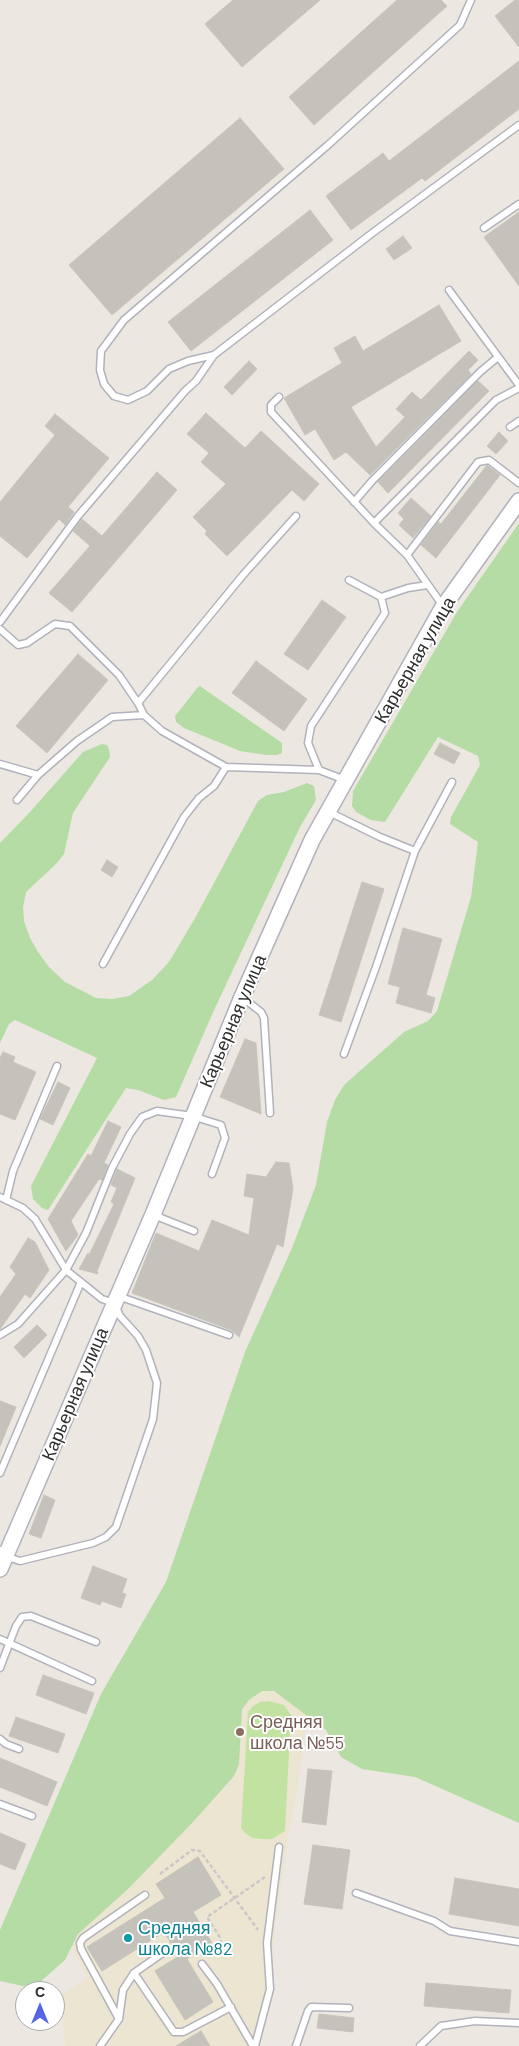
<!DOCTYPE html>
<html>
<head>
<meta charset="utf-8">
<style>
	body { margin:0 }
	#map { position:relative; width:519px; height:2046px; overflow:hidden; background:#ece8e1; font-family:Barlow,sans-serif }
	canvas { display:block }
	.north { position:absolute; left:15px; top:1981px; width:50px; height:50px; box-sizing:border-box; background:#fff; border:1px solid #ababab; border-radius:50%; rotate:0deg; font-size:14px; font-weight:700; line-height:20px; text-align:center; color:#2d2d2d }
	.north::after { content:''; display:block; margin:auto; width:18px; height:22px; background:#5566e5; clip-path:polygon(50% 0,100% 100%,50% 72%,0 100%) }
</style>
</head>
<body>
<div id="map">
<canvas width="519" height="2046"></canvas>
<div class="north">С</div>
</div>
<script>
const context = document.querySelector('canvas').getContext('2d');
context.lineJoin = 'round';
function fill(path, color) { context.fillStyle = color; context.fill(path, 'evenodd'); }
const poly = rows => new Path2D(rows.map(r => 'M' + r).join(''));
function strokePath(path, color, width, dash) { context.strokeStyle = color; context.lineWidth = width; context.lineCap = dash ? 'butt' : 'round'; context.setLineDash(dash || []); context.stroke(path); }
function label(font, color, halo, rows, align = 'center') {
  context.font = font + ' Barlow,sans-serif'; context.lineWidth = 4; context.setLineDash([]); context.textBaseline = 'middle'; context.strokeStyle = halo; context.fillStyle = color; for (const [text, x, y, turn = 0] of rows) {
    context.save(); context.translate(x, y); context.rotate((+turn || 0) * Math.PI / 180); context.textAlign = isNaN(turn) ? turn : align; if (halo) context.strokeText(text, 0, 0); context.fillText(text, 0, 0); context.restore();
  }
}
fill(poly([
	[216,1518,313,1670,297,1794,288,1839,259,2046,65,2046,62,2013,55,2002,55,1998,88,1979,64,1934]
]), '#ece5d2');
fill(poly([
	[519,523,519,1823,415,1777,362,1769,341,1757,326,1730,274,1691,262,1691,249,1700,242,1709,239,1764,234,1776,193,1822,128,1889,78,1934,65,1960,40,1982,32,1988,0,1981,0,1930,101,1694,166,1582,245,1352,292,1248,316,1185,327,1122,335,1100,344,1085,404,1032,428,1021,437,1011,471,897,478,842,450,824,451,817,480,765,478,756,438,737,385,822,371,820,356,812,352,806,353,791,457,612],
	[200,686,282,743,282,753,277,755,266,755,240,751,184,728,176,722,175,716,198,687],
	[102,744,107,745,109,749,110,757,73,813,64,854,57,863,26,892,23,907,24,921,30,938,38,952,49,967,65,982,96,998,112,999,129,996,152,980,169,962,194,920,258,801,267,795,284,792,307,783,314,786,316,800,300,827,215,1008,176,1097,164,1100,138,1090,126,1088,48,1210,42,1208,33,1199,31,1186,97,1058,15,1020,9,1024,0,1043,0,843,29,813,83,752]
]), '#b4dca4');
fill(poly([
	[269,1701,284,1705,291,1715,285,1831,272,1839,262,1839,253,1838,246,1834,241,1828,248,1712,253,1706,260,1702]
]), '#c2e2a1');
const building = poly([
	[233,0,320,0,242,67,205,24,233,0],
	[397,0,441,0,447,6,314,125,289,97,397,0],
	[515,0,519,0,519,47,495,16,515,0],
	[519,61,519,109,425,181,422,178,351,230,326,196,383,153,389,161,519,61],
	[240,118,284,169,112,315,69,265,240,118],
	[310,210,333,240,191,351,168,322,310,210],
	[519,212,519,286,484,237,519,212],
	[403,236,412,248,394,260,386,249,403,236],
	[439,305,461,341,351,407,376,447,405,417,396,409,412,392,421,400,469,351,478,360,468,370,471,374,370,475,346,452,334,460,315,429,305,435,284,398,342,363,334,348,355,336,363,351,439,305],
	[249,361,257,369,232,395,224,387,249,361],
	[478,381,489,391,388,493,378,482,478,381],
	[206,413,245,448,261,431,319,484,304,501,292,490,227,556,205,534,207,531,193,517,226,484,201,462,209,453,187,434,206,413],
	[55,414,109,458,68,507,74,512,65,525,59,519,27,558,0,536,0,502,55,435,45,426,55,414],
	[499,432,508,441,496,454,487,446,499,432],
	[487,465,500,475,436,558,421,545,438,522,441,524,487,465],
	[157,472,177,490,72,612,49,593,90,546,73,531,82,519,102,536,157,472],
	[411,498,431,516,413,538,399,525,404,519,398,513,411,498],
	[322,600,346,617,308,670,284,654,322,600],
	[78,654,108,680,47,753,16,726,78,654],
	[256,661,307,699,284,731,232,693,256,661],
	[440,743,460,753,454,764,434,754,440,743],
	[107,860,118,867,112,877,101,870,107,860],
	[362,882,384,889,341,1022,319,1015,362,882],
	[403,928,442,939,426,995,435,998,431,1013,396,1003,400,987,388,984,403,928],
	[245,1039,256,1043,261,1114,220,1097,245,1039],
	[3,1052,15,1057,13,1062,36,1072,15,1120,0,1114,0,1058,3,1052],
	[58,1082,70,1088,53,1125,40,1119,58,1082],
	[108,1121,121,1127,104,1163,108,1165,102,1180,99,1179,71,1221,78,1235,66,1251,48,1219,88,1154,91,1156,108,1121],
	[276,1162,289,1163,293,1189,283,1247,277,1244,239,1337,231,1330,132,1293,156,1233,199,1251,212,1220,249,1235,254,1198,244,1196,247,1174,266,1177,276,1162],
	[117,1169,135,1178,97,1271,98,1274,79,1269,88,1253,89,1255,114,1204,111,1202,117,1188,111,1185,117,1169],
	[28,1238,35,1242,49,1270,30,1298,25,1294,0,1329,0,1297,16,1274,10,1267,28,1238],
	[37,1325,47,1335,24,1358,14,1347,37,1325],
	[0,1401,16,1407,0,1446,0,1401],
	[44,1495,55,1500,41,1538,29,1534,44,1495],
	[93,1566,127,1579,122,1593,126,1594,121,1608,102,1601,100,1605,81,1598,93,1566],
	[43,1675,94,1693,86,1714,36,1695,43,1675],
	[16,1717,65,1734,58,1753,9,1736,16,1717],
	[0,1758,57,1782,47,1806,0,1787,0,1758],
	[308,1769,332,1771,326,1825,302,1822,308,1769],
	[0,1833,26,1844,15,1870,0,1864,0,1833],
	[313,1845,350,1850,342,1909,304,1904,313,1845],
	[198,1857,221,1895,193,1912,212,1943,187,1959,213,2002,185,2020,155,1971,179,1956,164,1932,102,1971,87,1947,165,1898,156,1884,198,1857],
	[455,1878,519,1889,519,1926,449,1914,455,1878],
	[426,1983,511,1990,509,2013,424,2006,426,1983],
	[319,2014,354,2018,353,2032,317,2028,319,2014],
	[201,2031,210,2046,176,2046,201,2031]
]);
fill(building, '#c5c2bc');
strokePath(building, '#c8c4ba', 1);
const service = poly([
	[484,228,519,204],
	[449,290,519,385],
	[214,355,188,361,169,369,147,391,128,400,114,396,104,384,100,370,101,351,124,320,328,145,460,25,471,0],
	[279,397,271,405,271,412,374,523,407,555,443,606],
	[510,427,519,421],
	[354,502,372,481,480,372,498,357],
	[374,523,496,400,519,388],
	[407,555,478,462,489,460,519,483],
	[381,597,408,588,427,585],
	[0,622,78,516,185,391,196,381,214,355,371,234,519,125],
	[0,629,18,645,27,643,55,624,70,626,119,675,138,703],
	[144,715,138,703,243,575,296,516],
	[0,764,38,775],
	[319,770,308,743,311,726,385,613,381,597,349,580],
	[17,800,38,775,77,741,112,717,144,715,162,731,226,767,319,770,345,780],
	[329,812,380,837,415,851,452,782],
	[103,964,184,817,199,798,214,786,226,767],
	[243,998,261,1012,264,1018,270,1113],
	[344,1054,376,967,415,851],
	[0,1197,23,1208,35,1219,66,1270,102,1299,114,1303,120,1316,138,1336,146,1350,157,1383,153,1419,116,1527,106,1537,93,1543,20,1561,5,1556,0,1550],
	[6,1200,13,1171,57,1066],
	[155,1213,161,1218,194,1231],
	[118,1296,229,1335],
	[0,1335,18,1324,66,1270,86,1233,112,1168,130,1134,142,1117,157,1111,192,1116,221,1125,225,1138,212,1174],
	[0,1473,81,1282],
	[0,1639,92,1681],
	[0,1668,16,1626,22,1617,31,1616,96,1642],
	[0,1739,6,1744,19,1749],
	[0,1804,32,1816],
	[356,1893,434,1921,450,1931,519,1942],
	[145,1895,83,1938,80,1943,81,1949,119,2019,123,1990,134,1973,167,1950],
	[202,1964,217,1984,253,2046],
	[134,1973,174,2032,183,2032,231,2007],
	[100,2046,119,2019],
	[255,2046,270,1989,267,1943,279,1847],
	[296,2046,308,2011,311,2007,349,2008],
	[420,2046,441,2026,475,2021,519,2023]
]);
const tertiary = poly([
	[0,1569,154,1212,242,997,312,840,443,607,519,501]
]);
strokePath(service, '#b1b2bb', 9);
strokePath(tertiary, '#b1b2bb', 18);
strokePath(poly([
	[160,1874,192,1850,200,1851,258,1930],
	[204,1955,221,1942,221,1939,207,1917,265,1877]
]), '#c8c8c8', 2.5, [4, 2.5]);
strokePath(service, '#fff', 6);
strokePath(tertiary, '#fff', 15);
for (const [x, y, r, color] of [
	[240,1732,5,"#8d6e63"],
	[128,1938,5,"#0f9aa8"]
]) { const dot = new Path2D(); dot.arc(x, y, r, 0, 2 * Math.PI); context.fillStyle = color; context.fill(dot); strokePath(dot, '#fff', 2); }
label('18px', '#2d2d2d', '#fff', [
	["Карьерная улица",415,660,-60],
	["Карьерная улица",233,1021,-67],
	["Карьерная улица",75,1394,-67]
]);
label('18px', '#785e54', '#fff', [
	["Средняя",250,1722],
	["школа №55",250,1743]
], 'left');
label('18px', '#0d838f', '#fff', [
	["Средняя",138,1928],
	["школа №82",138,1949]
], 'left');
</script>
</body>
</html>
